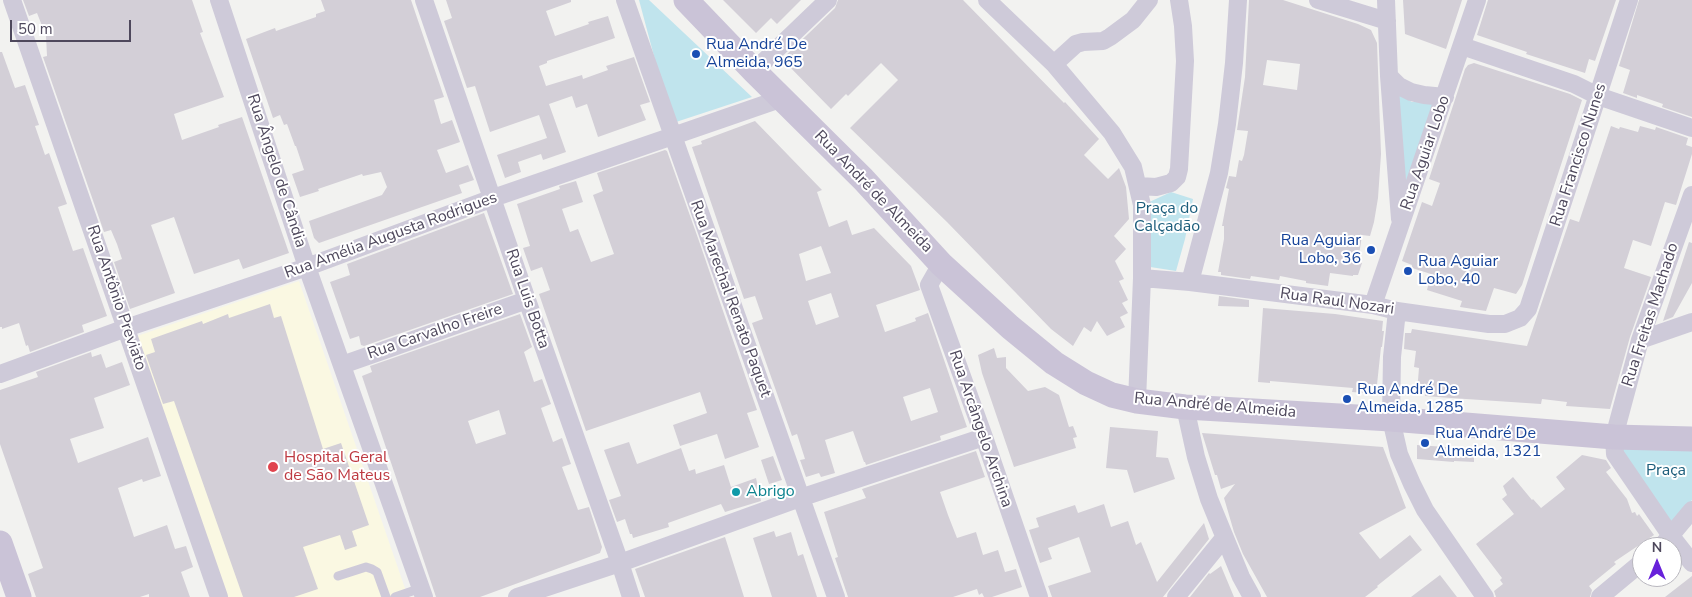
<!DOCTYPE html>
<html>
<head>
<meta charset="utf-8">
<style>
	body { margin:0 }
	#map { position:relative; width:1692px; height:597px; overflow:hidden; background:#f2f2f0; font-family:"Nunito Sans",sans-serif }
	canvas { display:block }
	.north { position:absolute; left:1632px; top:537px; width:50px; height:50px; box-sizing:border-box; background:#fff; border:1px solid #b8b6be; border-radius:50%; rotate:0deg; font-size:14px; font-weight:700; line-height:20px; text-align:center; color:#4e485c }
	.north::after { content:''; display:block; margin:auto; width:18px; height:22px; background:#6821da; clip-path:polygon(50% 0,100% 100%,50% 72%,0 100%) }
	.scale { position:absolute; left:10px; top:20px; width:121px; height:22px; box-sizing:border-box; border:2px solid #4e485c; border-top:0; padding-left:6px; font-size:15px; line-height:18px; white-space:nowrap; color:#4e485c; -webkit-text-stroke:4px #fff; paint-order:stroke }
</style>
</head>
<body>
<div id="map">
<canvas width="1692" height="597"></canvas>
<div class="north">N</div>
<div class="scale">50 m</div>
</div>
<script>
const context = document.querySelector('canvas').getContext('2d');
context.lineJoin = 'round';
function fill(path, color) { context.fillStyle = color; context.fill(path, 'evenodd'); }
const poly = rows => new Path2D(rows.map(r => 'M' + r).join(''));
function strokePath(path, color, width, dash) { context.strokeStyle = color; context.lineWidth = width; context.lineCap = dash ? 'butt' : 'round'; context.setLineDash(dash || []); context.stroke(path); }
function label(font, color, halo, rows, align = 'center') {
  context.font = font + ' "Nunito Sans",sans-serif'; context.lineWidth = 4; context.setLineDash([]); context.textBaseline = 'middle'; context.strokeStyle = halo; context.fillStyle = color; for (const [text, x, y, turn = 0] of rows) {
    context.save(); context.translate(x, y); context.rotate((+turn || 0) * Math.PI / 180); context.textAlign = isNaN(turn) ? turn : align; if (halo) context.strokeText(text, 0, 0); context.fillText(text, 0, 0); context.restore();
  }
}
fill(poly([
	[299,281,408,597,227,597,137,336]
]), '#faf8e2');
fill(poly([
	[639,0,649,0,752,97,676,122,658,71],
	[1395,92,1412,102,1436,99,1403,198],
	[1171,192,1193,199,1185,239,1176,271,1144,266,1145,204],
	[1692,444,1692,500,1670,524,1620,447]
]), '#c0e4ed');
fill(poly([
	[23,0,192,0,203,32,200,33,224,97,174,114,182,140,219,127,218,125,242,117,289,253,243,269,239,259,194,274,174,217,151,225,175,293,130,309,114,262,122,259,117,244,111,230,104,232,43,57,47,56,46,36,37,13,29,16],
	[321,0,411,0,444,97,434,100,441,124,452,120,460,142,437,150,446,173,468,165,474,180,459,185,462,193,319,243,314,238,309,221,382,195,387,187,381,172,363,176,362,174,318,189,319,191,300,197,292,174,304,170,296,146,295,146,287,124,284,125,280,115,273,118,246,39,275,28,276,31,316,17,316,14,325,11],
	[446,0,571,0,571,2,546,11,555,36,589,24,588,22,608,16,615,38,547,61,547,63,539,66,546,86,582,75,583,79,608,70,606,66,634,57,650,102,640,105,646,120,598,137,587,104,576,108,572,96,549,104,566,152,543,160,541,154,518,162,521,172,505,178,497,155,547,138,539,115,490,132,475,86,467,88,444,21,452,18],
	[723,0,801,0,777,24,771,18,756,33],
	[838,0,963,0,1064,103,1065,102,1099,139,1084,155,1108,179,1119,168,1126,187,1129,219,1114,236,1126,249,1115,261,1124,279,1119,281,1128,300,1122,303,1128,313,1120,317,1125,327,1107,336,1097,321,1091,332,1084,327,1073,346,1051,329,947,222,850,128,898,80,881,63,848,96,846,94,831,109,782,59,835,8],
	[1249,0,1283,0,1358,24,1371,30,1377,43,1381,154,1378,198,1374,222,1370,236,1362,235,1358,262,1362,263,1358,275,1353,275,1353,276,1330,273,1328,286,1306,283,1306,281,1280,276,1279,280,1251,276,1250,279,1221,275,1221,272,1218,272,1224,239,1224,226,1222,226,1229,189,1226,188,1229,176,1236,177,1239,160,1242,161,1244,155,1248,131,1237,130,1245,77],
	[1267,60,1300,64,1297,90,1263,85],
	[1403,0,1462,0,1446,49,1405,34],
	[1488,0,1616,0,1595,61,1589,59,1585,73,1526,54,1527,52,1477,35],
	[1639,0,1692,0,1692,117,1662,107,1663,104,1637,95,1637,98,1623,93,1630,70,1619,66],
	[0,52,2,52,15,88,25,85,39,125,35,126,45,155,49,153,67,204,58,207,73,251,83,248,107,316,82,325,84,332,30,352,28,345,26,346,19,323,2,329,2,327,0,327],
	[1474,63,1570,94,1582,100,1522,285,1516,294,1494,288,1486,311,1460,307,1462,301,1427,290,1431,274,1412,268,1412,265,1402,261,1422,202,1432,206,1440,183,1429,179,1465,69,1468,65],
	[755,121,822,190,817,192,829,227,847,220,852,235,874,228,911,266,920,290,876,305,885,332,916,321,915,318,928,313,967,427,940,436,941,440,866,465,865,462,864,462,853,431,825,440,835,473,821,477,819,473,806,477,800,460,805,459,797,434,792,436,752,323,763,319,755,296,744,299,692,147,702,144,701,141],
	[821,246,831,273,806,281,799,254],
	[831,293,839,317,816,325,808,301],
	[930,388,938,412,911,421,903,397],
	[1611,126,1619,129,1620,127,1638,132,1640,126,1655,130,1656,127,1688,138,1686,145,1692,147,1692,154,1676,205,1665,202,1651,246,1633,240,1624,268,1651,277,1630,337,1610,409,1566,406,1567,402,1542,399,1541,404,1451,398,1425,396,1425,393,1417,392,1419,368,1414,367,1416,351,1404,349,1405,333,1411,333,1412,329,1527,346,1570,219,1579,222],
	[665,150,667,151,699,241,757,410,747,413,759,447,725,459,717,434,680,446,673,425,707,413,700,392,586,431,539,294,550,290,542,267,531,271,523,248,530,246,517,204,560,189,559,186,576,181,583,202,562,209,570,232,578,229,591,262,614,254,593,195,603,191,597,173],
	[484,213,513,294,364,346,361,345,359,336,350,339,330,282,350,275,347,264],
	[1689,242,1692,243,1692,283,1673,317,1663,321],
	[1219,296,1249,300,1249,307,1218,306],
	[270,304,274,318,281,316,323,449,341,443,369,525,352,531,357,546,345,550,340,535,303,547,318,589,294,597,243,597,174,401,163,404,146,355,155,352,151,339,202,321,203,324,228,314,229,318],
	[1263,308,1335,314,1383,321,1382,331,1384,331,1382,347,1381,347,1376,394,1352,392,1353,388,1270,381,1270,383,1258,382],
	[520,314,532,347,524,352,534,382,542,379,551,404,541,408,553,442,562,438,571,464,562,467,578,510,589,507,602,547,600,553,480,597,436,597,362,376,372,372,370,366],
	[499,410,506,434,476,444,468,421],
	[994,348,997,358,1006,357,1006,368,1028,391,1045,387,1059,395,1069,427,1073,426,1077,437,1073,438,1076,448,1014,467,982,373,978,355],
	[91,352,92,357,101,354,106,368,122,362,130,385,94,398,104,428,70,439,78,463,148,437,161,476,143,482,142,479,118,488,134,537,167,525,175,549,186,546,193,567,181,572,190,597,149,597,149,594,140,597,36,597,28,574,43,568,0,444,0,390,38,377,36,372],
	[1110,427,1158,431,1156,457,1168,458,1175,479,1134,493,1127,470,1106,468],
	[1202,433,1383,447,1406,508,1359,533,1380,559,1410,535,1422,550,1377,586,1378,587,1365,597,1267,597,1243,554,1234,532,1224,498,1235,484,1221,489,1217,475,1215,475],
	[629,442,637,464,681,448,689,471,695,469,696,474,724,465,731,487,756,478,761,501,725,512,721,504,668,523,669,527,633,538,632,534,630,534,625,519,617,522,609,500,621,496,604,450],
	[1417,445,1474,449,1474,462,1454,461,1454,462,1417,459],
	[976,451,985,477,940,492,948,515,957,538,976,532,983,555,998,550,1005,572,1016,569,1022,587,992,597,984,597,982,593,979,595,977,589,953,597,848,597,835,558,838,557,824,512,866,498,862,489],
	[1582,455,1606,460,1611,468,1606,472,1627,499,1632,513,1635,512,1637,516,1639,514,1654,535,1614,562,1616,564,1589,586,1592,590,1590,597,1496,597,1494,591,1503,584,1500,580,1502,578,1476,544,1514,514,1502,499,1507,495,1503,486,1513,477,1532,500,1533,499,1541,508,1565,489,1556,477],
	[773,456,782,480,769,484,761,460],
	[1104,504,1111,527,1128,521,1136,545,1141,542,1157,582,1204,523,1209,539,1163,597,1052,597,1048,586,1091,572,1079,537,1048,548,1052,559,1040,563,1029,530,1039,527,1036,518,1075,505,1078,513],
	[774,531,776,537,791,532,798,556,803,554,817,597,772,597,753,538],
	[725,537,744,597,645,597,635,569],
	[1221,566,1234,597,1190,597,1209,573,1210,574],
	[1440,575,1457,597,1411,597],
	[1692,576,1692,597,1665,597]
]), '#d3cfd7');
strokePath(poly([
	[338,576,366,567,372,569,377,572,386,597],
	[395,597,421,588]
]), '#cecad9', 9);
strokePath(poly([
	[12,0,219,597],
	[219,0,307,267,424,597],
	[424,0,527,300,620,563,631,597],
	[625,0,836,597],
	[987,0,1054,64,1112,133,1133,167,1142,205,1142,278,1137,401],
	[1318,0,1387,21],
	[1386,0,1389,76,1400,219],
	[1462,46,1574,84,1598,96,1692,128],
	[1054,64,1076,44,1083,42,1103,41,1110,37,1133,20,1149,0],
	[754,71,828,0],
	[1389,76,1399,86,1411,92,1424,95,1445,97],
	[1138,186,1156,187,1171,183,1177,177,1179,169,1185,61,1183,26,1179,0],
	[1692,195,1640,340,1614,437,1615,454,1671,536,1692,563],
	[941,264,929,285,984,437,1039,597],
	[1142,278,1190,282,1373,305,1397,311,1489,324,1505,324,1520,318,1528,309,1629,0],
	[1190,282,1219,173,1227,124,1234,63,1238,0],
	[1373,305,1477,0],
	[1397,311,1392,357,1391,419,1399,454,1412,484,1425,510,1485,597],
	[1640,340,1692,322],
	[342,365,527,300],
	[0,374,126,328,307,267,493,198,783,98],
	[1185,407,1196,457,1209,499,1241,577,1252,597],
	[1661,547,1692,510],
	[517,597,620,563,800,498,984,437],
	[1176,597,1224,538],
	[1600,597,1642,562]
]), '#cecad9', 18);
strokePath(poly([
	[686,0,754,71,863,179,941,264,1010,327,1054,363,1086,383,1112,395,1137,401,1185,407,1391,419,1614,437,1692,439],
	[0,543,19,597]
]), '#cac3d7', 25);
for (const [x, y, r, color] of [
	[696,54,5,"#1a4fb4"],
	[1371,250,5,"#1a4fb4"],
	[1408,271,5,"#1a4fb4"],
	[1347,399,5,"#1a4fb4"],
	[1425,443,5,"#1a4fb4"],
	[273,467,6,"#e0444e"],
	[736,492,5,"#0f9aa8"]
]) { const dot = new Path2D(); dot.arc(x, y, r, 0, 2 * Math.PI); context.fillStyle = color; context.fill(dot); strokePath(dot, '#fff', 2); }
label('16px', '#164399', '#fff', [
	["Rua André De",706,45],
	["Almeida, 965",706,63],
	["Rua Aguiar",1361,241,"right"],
	["Lobo, 36",1361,259,"right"],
	["Rua Aguiar",1418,262],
	["Lobo, 40",1418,280],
	["Rua André De",1357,390],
	["Almeida, 1285",1357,408],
	["Rua André De",1435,434],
	["Almeida, 1321",1435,452]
], 'left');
label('16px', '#4e485c', '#fff', [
	["Rua Aguiar Lobo",1426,153,-71],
	["Rua Francisco Nunes",1579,155,-72],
	["Rua Ângelo de Cândia",276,171,72],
	["Rua André de Almeida",873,192,46],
	["Rua Amélia Augusta Rodrigues",391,236,-20],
	["Rua Antônio Previato",116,298,71],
	["Rua Luis Botta",527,299,71],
	["Rua Marechal Renato Paquet",730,299,70],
	["Rua Raul Nozari",1337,302,8],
	["Rua Freitas Machado",1651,315,-72],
	["Rua Carvalho Freire",435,332,-19],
	["Rua André de Almeida",1215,406,5],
	["Rua Arcângelo Archina",980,429,71]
]);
label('16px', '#1b5d7b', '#fff', [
	["Praça do",1167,209],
	["Calçadão",1167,227],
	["Praça",1666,471]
]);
label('16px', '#be3a42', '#fff', [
	["Hospital Geral",284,458],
	["de São Mateus",284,476]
], 'left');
label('16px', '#0d838f', '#fff', [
	["Abrigo",746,492]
], 'left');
</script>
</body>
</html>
